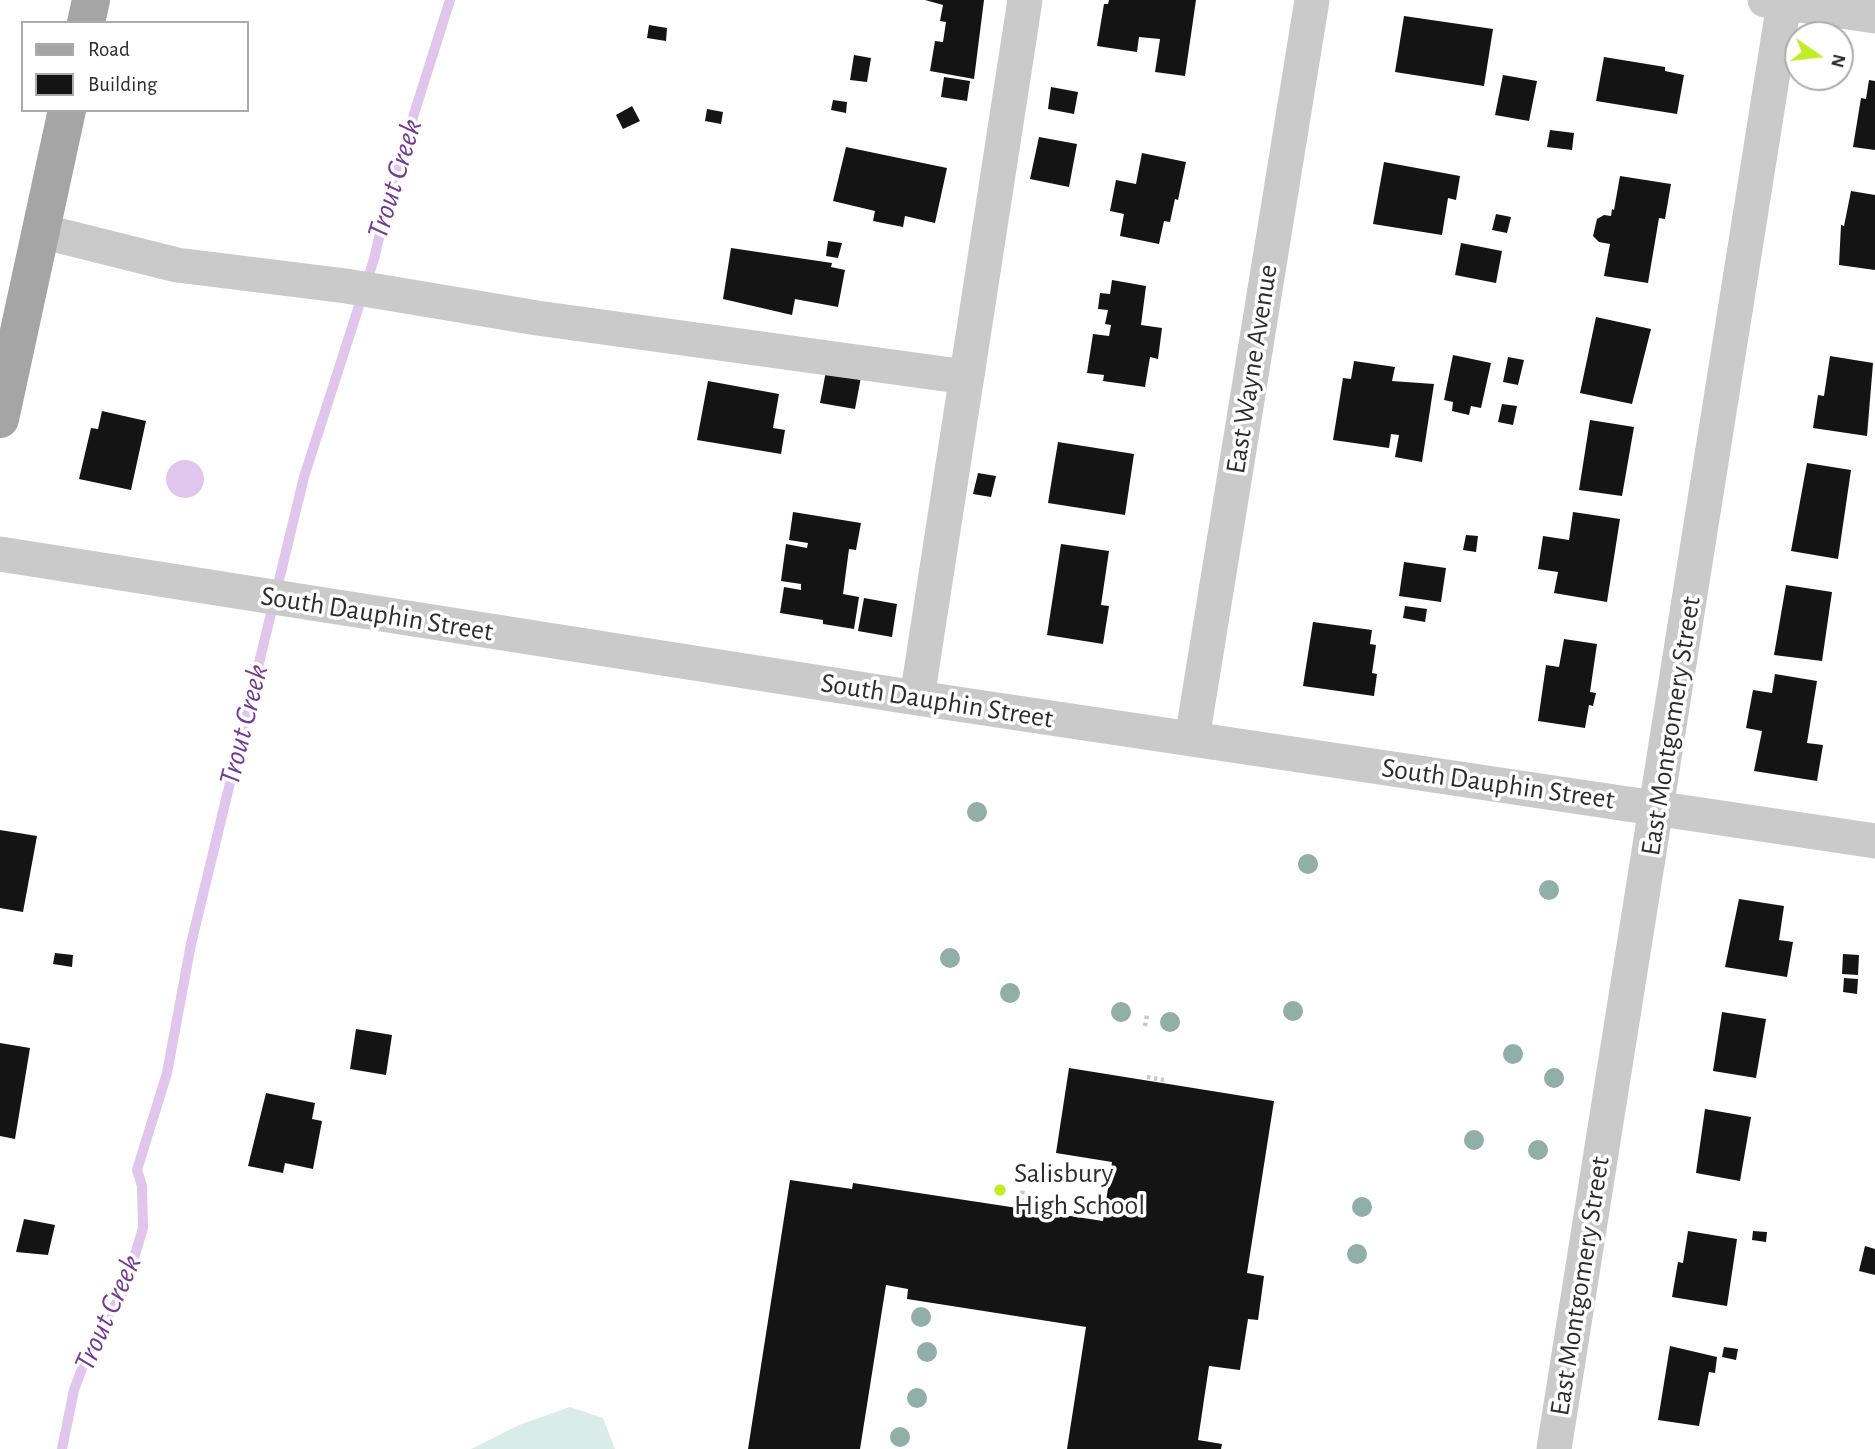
<!DOCTYPE html>
<html>
<head>
<meta charset="utf-8">
<style>
	body { margin:0 }
	#map { position:relative; width:1875px; height:1449px; overflow:hidden; background:#fff; font-family:"Alegreya Sans",sans-serif }
	canvas { display:block }
	.legend { position:absolute; left:21px; top:21px; width:228px; height:91px; box-sizing:border-box; background:#fff; border:2px solid #ababab; margin:0; padding:9px 12px; list-style:none; font-size:21px; color:#2d2d2d }
	.legend li { display:flex; align-items:center; gap:14px; height:35px }
	.legend b { width:35px; border:2px solid #ababab }
	.north { position:absolute; left:1784px; top:21px; width:70px; height:70px; box-sizing:border-box; background:#fff; border:2px solid #ababab; border-radius:50%; rotate:104deg; font-size:19px; font-weight:700; line-height:28px; text-align:center; color:#2d2d2d }
	.north::after { content:''; display:block; margin:auto; width:24px; height:32px; background:#c3ec28; clip-path:polygon(50% 0,100% 100%,50% 72%,0 100%) }
</style>
</head>
<body>
<div id="map">
<canvas width="1875" height="1449"></canvas>
<ul class="legend">
<li><b style="height:9px;background:#a5a5a5"></b>Road</li>
<li><b style="height:19px;background:#141414"></b>Building</li>
</ul>
<div class="north">N</div>
</div>
<script>
const context = document.querySelector('canvas').getContext('2d');
context.lineJoin = 'round';
function fill(path, color) { context.fillStyle = color; context.fill(path, 'evenodd'); }
const poly = rows => new Path2D(rows.map(r => 'M' + r).join(''));
function strokePath(path, color, width, dash) { context.strokeStyle = color; context.lineWidth = width; context.lineCap = dash ? 'butt' : 'round'; context.setLineDash(dash || []); context.stroke(path); }
function label(font, color, halo, rows, align = 'center') {
  context.font = font + ' "Alegreya Sans",sans-serif'; context.lineWidth = 7; context.setLineDash([]); context.textBaseline = 'middle'; context.strokeStyle = halo; context.fillStyle = color; for (const [text, x, y, turn = 0] of rows) {
    context.save(); context.translate(x, y); context.rotate((+turn || 0) * Math.PI / 180); context.textAlign = isNaN(turn) ? turn : align; if (halo) context.strokeText(text, 0, 0); context.fillText(text, 0, 0); context.restore();
  }
}
fill(poly([
	[570,1407,603,1418,615,1449,471,1449,519,1425]
]), '#daece7');
fill(poly([
	'166 479a19 19 0 1 1 38 0a19 19 0 1 1-38 0Z'
]), '#e0c5ed');
strokePath(poly([
	[62,1449,74,1390,92,1342,124,1291,143,1228,142,1186,137,1170,167,1073,191,944,304,477,374,259,391,187,450,0]
]), '#e0c5ed', 10);
fill(poly([
	[925,0,984,0,974,79,930,71,935,41,943,42,946,22,940,21,943,5],
	[1109,0,1196,0,1185,76,1155,72,1160,39,1139,37,1137,52,1097,46,1104,4,1108,4],
	[1404,16,1493,29,1484,86,1395,72],
	[649,25,667,28,666,41,647,38],
	[854,55,871,58,867,82,850,80],
	[1604,57,1665,67,1665,71,1684,75,1677,114,1596,101],
	[1503,75,1537,81,1529,121,1495,115],
	[944,77,970,81,967,101,941,97],
	[1869,80,1875,81,1875,150,1853,147,1861,98,1866,99],
	[1051,87,1078,92,1074,114,1048,109],
	[833,100,847,102,846,113,831,110],
	[632,106,640,121,623,129,616,115],
	[707,109,723,112,721,124,705,121],
	[1550,130,1574,133,1572,150,1547,147],
	[1039,137,1077,144,1069,187,1030,179],
	[846,147,947,168,935,223,905,216,903,227,873,221,875,211,833,201],
	[1142,153,1186,162,1178,200,1175,199,1170,222,1164,221,1159,244,1120,236,1124,214,1110,211,1116,180,1136,184],
	[1384,162,1460,176,1456,200,1448,198,1442,235,1373,224],
	[1620,176,1671,184,1665,219,1659,218,1648,283,1604,276,1610,244,1599,242,1593,236,1597,219,1604,215,1611,216,1612,209,1614,210],
	[1851,191,1875,195,1875,270,1839,265,1841,225,1844,226],
	[1496,214,1511,217,1507,233,1492,230],
	[828,241,842,243,838,258,826,256],
	[1461,243,1502,251,1496,283,1455,275],
	[731,248,832,263,831,267,845,270,838,307,795,299,792,315,723,299],
	[1112,280,1146,286,1141,325,1162,328,1158,359,1150,357,1145,387,1103,381,1104,375,1087,373,1093,334,1109,336,1111,325,1105,324,1108,310,1098,309,1100,293,1110,294],
	[1596,317,1651,329,1632,404,1580,393],
	[1453,355,1491,363,1481,408,1471,406,1469,415,1452,411,1453,402,1444,400],
	[1830,356,1873,363,1867,436,1813,428,1818,395,1824,396],
	[1508,357,1524,360,1518,385,1503,382],
	[1354,361,1395,367,1392,381,1434,384,1422,462,1395,457,1399,435,1391,434,1389,448,1333,440,1343,378,1351,379],
	[826,371,861,377,855,409,820,403],
	[708,381,779,394,773,428,785,430,781,454,697,440],
	[1502,404,1517,406,1513,425,1498,422],
	[102,411,146,421,131,490,79,479,91,428,98,429],
	[1590,420,1634,427,1622,496,1579,490],
	[1058,442,1134,454,1125,515,1048,503],
	[1807,463,1851,470,1838,559,1791,551],
	[978,473,996,476,991,497,973,494],
	[793,512,861,523,856,550,849,549,843,594,859,597,854,629,823,624,823,620,780,613,784,587,801,590,801,584,781,581,786,544,807,548,808,543,789,540],
	[1573,512,1620,519,1607,602,1554,593,1558,572,1538,569,1543,536,1569,540],
	[1466,535,1478,536,1476,552,1463,550],
	[1061,544,1109,551,1101,605,1109,606,1103,644,1047,635],
	[1404,562,1446,568,1441,602,1399,596],
	[1786,585,1832,592,1822,661,1774,655],
	[864,598,897,604,892,637,858,631],
	[1405,606,1427,609,1425,622,1403,618],
	[1313,622,1372,630,1370,644,1376,645,1372,673,1377,674,1374,696,1303,686],
	[1564,639,1597,644,1590,692,1596,693,1593,706,1589,705,1585,728,1538,721,1546,665,1559,667],
	[1775,674,1817,681,1807,743,1823,745,1817,781,1754,771,1762,731,1746,728,1753,690,1772,693],
	[0,830,37,836,23,912,0,908],
	[1739,899,1784,906,1779,940,1793,942,1787,977,1725,967],
	[55,953,73,955,72,967,53,964],
	[1843,954,1859,955,1858,975,1842,974],
	[1844,978,1858,979,1857,994,1843,992],
	[1722,1012,1766,1019,1756,1078,1713,1071],
	[356,1029,392,1035,386,1075,350,1069],
	[0,1043,30,1048,15,1139,0,1136],
	[1069,1068,1274,1101,1247,1273,1264,1276,1258,1320,1248,1319,1240,1370,1209,1366,1198,1440,1222,1444,1221,1449,1067,1449,1086,1327,907,1299,908,1289,886,1285,860,1449,748,1449,790,1180,852,1189,853,1183,1103,1221,1112,1162,1056,1153],
	[266,1093,315,1103,312,1119,322,1121,313,1169,285,1163,283,1173,248,1166],
	[1705,1109,1751,1117,1740,1181,1696,1173],
	[24,1219,55,1225,48,1255,16,1252],
	[1688,1231,1737,1239,1727,1306,1672,1297,1678,1262,1683,1263],
	[1753,1231,1767,1232,1766,1242,1752,1240],
	[1865,1246,1875,1249,1875,1275,1859,1271],
	[1670,1346,1717,1357,1715,1373,1709,1372,1699,1426,1658,1420],
	[1724,1347,1738,1349,1736,1360,1722,1357]
]), '#141414');
strokePath(poly([
	[1145,1026,1147,1015],
	[1147,1077,1164,1080],
	[1020,1208,1023,1188]
]), '#cacaca', 4.5, [3.5, 3.5]);
strokePath(poly([
	[1765,0,1875,16],
	[41,231,177,265,346,286,537,318,966,377],
	[0,554,917,698,1875,841],
	[917,698,1025,0],
	[1192,739,1312,0],
	[1554,1449,1784,3]
]), '#cacaca', 35);
strokePath(poly([
	[86,23,91,0],
	[0,419,67,110]
]), '#a5a5a5', 38);
context.fillStyle = '#92aea8';
for (const [x, y] of [
	[977,812],
	[1308,864],
	[1549,890],
	[950,958],
	[1010,993],
	[1293,1011],
	[1121,1012],
	[1170,1022],
	[1513,1054],
	[1554,1078],
	[1474,1140],
	[1538,1150],
	[1362,1207],
	[1357,1254],
	[921,1317],
	[927,1352],
	[917,1398],
	[900,1437]
]) { context.beginPath(); context.arc(x, y, 10, 0, 2 * Math.PI); context.fill(); }
for (const [x, y, r, color] of [
	[1000,1190,7,"#c3ec28"]
]) { const dot = new Path2D(); dot.arc(x, y, r, 0, 2 * Math.PI); context.fillStyle = color; context.fill(dot); strokePath(dot, '#fff', 2.5); }
label('28px', '#2d2d2d', '#fff', [
	["East Wayne Avenue",1252,369,-81],
	["South Dauphin Street",377,614,9],
	["South Dauphin Street",937,701,9],
	["East Montgomery Street",1671,726,-81],
	["South Dauphin Street",1498,784,8],
	["East Montgomery Street",1580,1286,-81]
]);
label('28px', '#2d2d2d', '#fff', [
	["Salisbury",1014,1174],
	["High School",1014,1206]
], 'left');
label('italic 30px', '#753893', '#fff', [
	["Trout Creek",395,179,-73],
	["Trout Creek",244,725,-76],
	["Trout Creek",108,1313,-66]
]);
</script>
</body>
</html>
